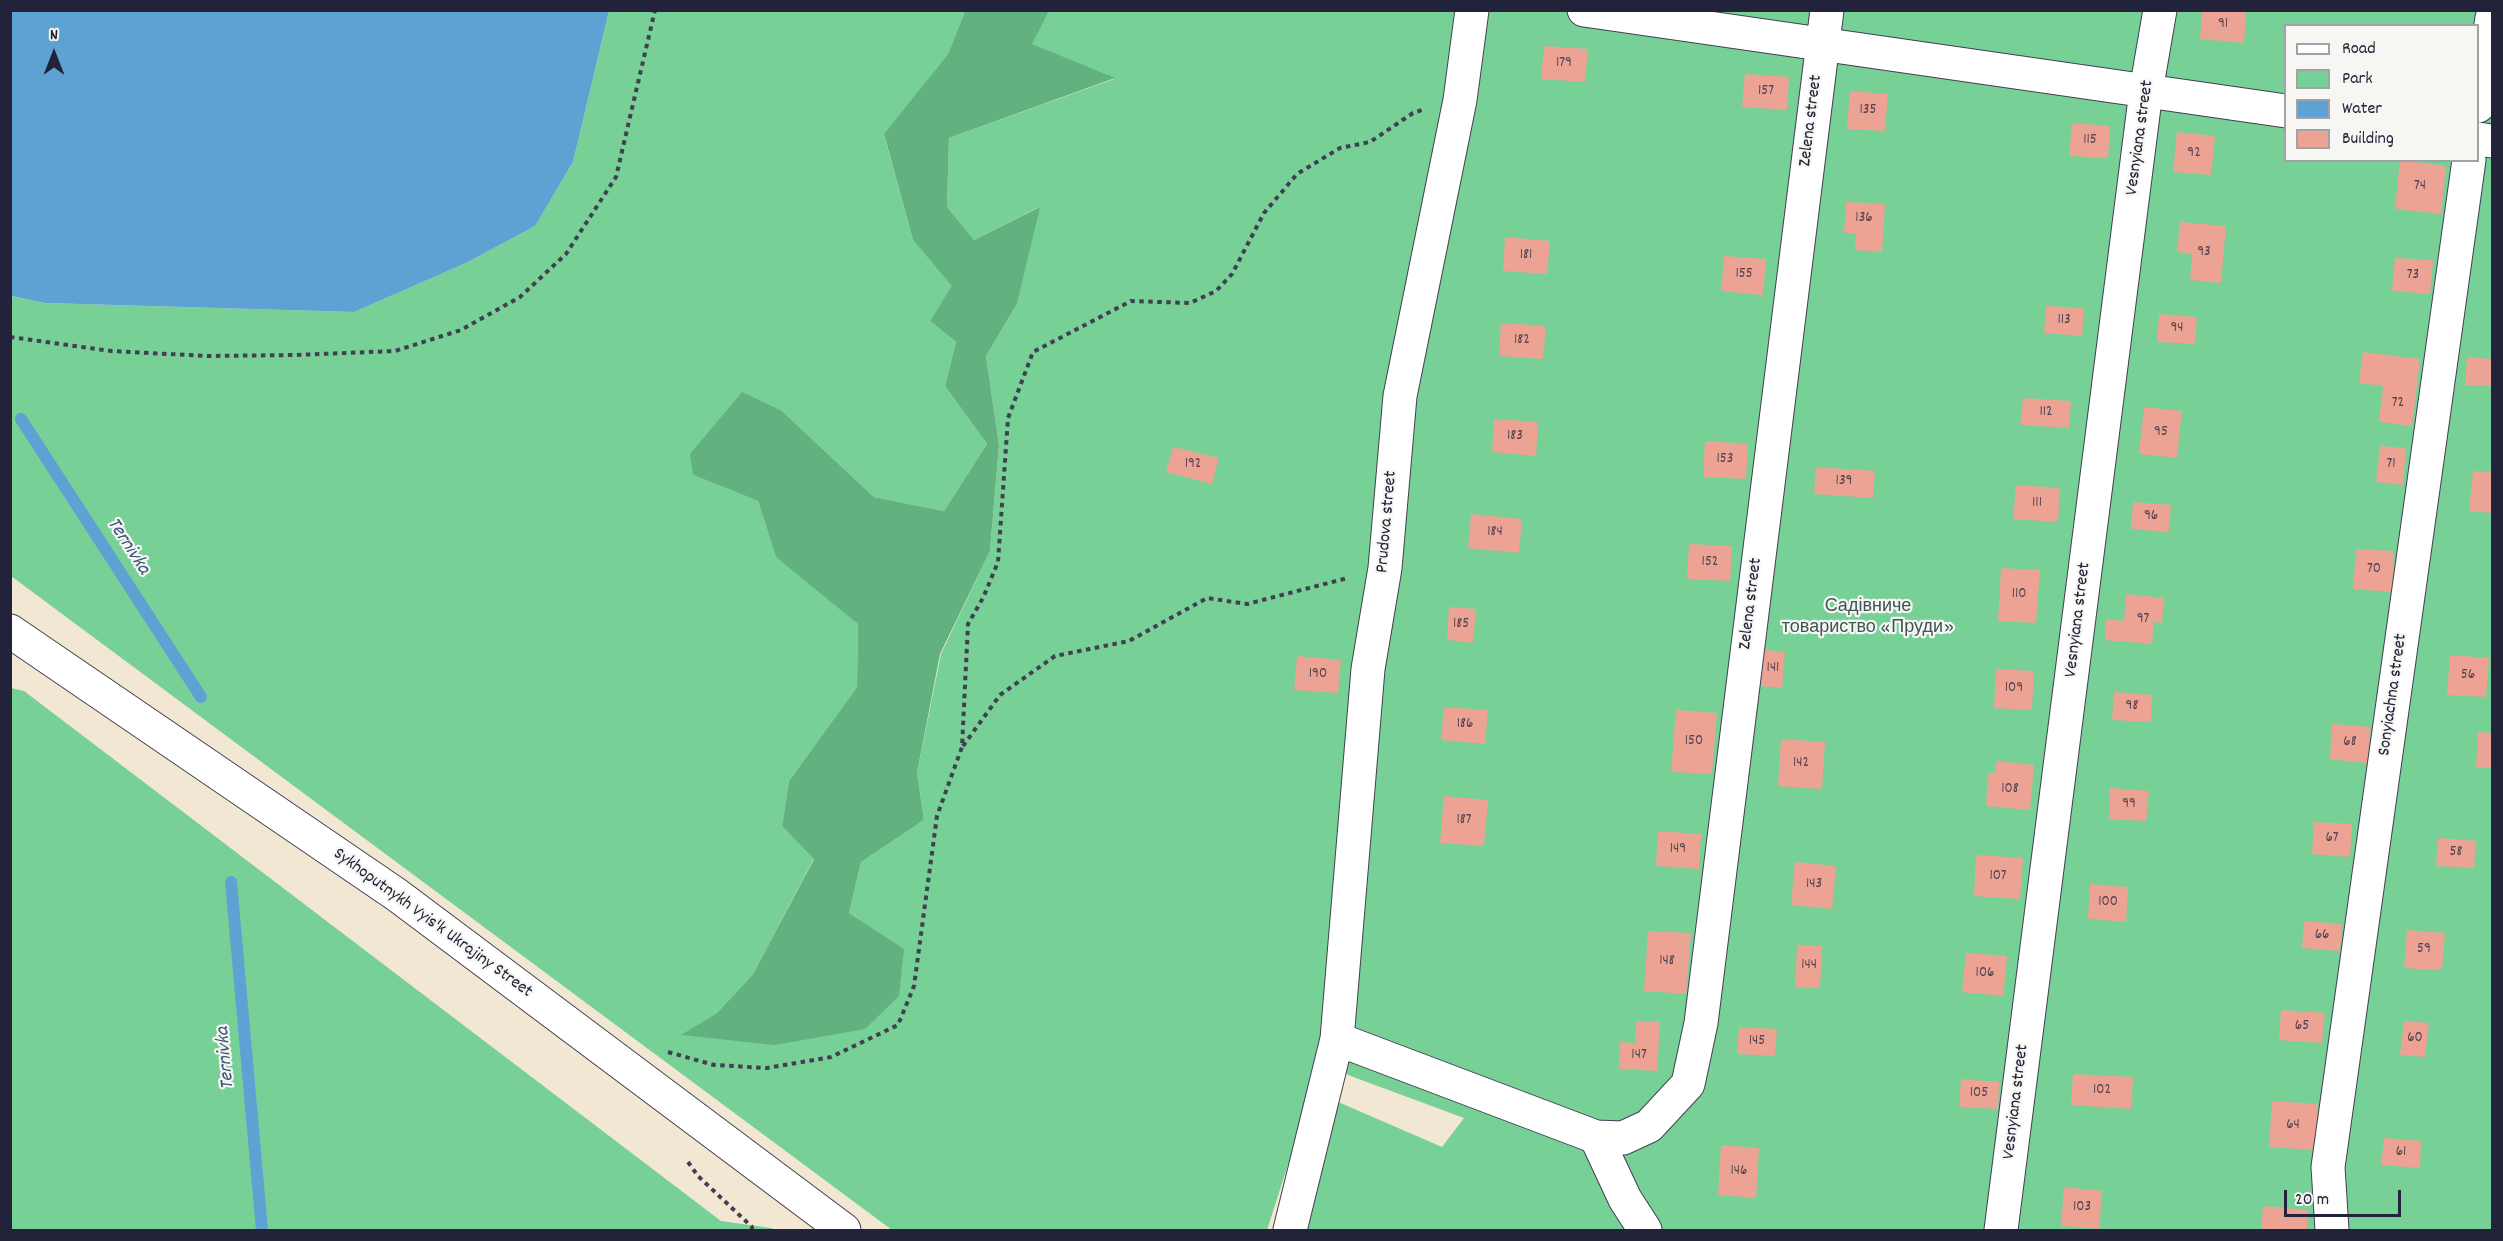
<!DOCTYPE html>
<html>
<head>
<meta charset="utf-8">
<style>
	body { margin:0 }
	#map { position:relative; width:2503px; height:1241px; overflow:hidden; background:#f2e7d2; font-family:Dekko,sans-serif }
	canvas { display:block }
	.frame { position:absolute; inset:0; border:12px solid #22223b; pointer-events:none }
	.legend { position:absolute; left:2284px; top:24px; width:195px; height:138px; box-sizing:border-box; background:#f6f6f2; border:2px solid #a1a1a9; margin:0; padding:8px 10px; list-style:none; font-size:18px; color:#22223b }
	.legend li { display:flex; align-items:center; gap:12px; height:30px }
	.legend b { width:30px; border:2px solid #a1a1a9 }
	.north { position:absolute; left:24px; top:24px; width:60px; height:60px; -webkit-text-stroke:4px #f6f6f2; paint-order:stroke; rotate:0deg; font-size:16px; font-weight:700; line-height:24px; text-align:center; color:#22223b }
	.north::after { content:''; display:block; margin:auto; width:21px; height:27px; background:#22223b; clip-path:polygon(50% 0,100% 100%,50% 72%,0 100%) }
	.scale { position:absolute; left:2284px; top:1190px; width:117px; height:27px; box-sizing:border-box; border:3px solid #22223b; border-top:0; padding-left:8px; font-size:18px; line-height:21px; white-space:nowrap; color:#22223b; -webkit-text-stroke:4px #f6f6f2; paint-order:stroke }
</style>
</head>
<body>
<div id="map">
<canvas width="2503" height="1241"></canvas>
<div class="frame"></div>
<ul class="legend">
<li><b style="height:8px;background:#fff"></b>Road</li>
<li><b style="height:16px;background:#77d096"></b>Park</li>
<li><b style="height:16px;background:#5ea2d3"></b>Water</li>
<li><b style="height:16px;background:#eca393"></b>Building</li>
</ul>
<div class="north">N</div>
<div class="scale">20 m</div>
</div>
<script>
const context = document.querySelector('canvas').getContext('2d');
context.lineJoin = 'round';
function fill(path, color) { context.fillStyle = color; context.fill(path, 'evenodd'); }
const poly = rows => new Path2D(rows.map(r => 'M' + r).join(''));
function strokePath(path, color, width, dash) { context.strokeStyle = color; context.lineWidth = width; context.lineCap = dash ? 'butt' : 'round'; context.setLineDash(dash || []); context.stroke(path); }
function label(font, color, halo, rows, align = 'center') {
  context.font = font + ' Dekko,sans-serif'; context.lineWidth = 4.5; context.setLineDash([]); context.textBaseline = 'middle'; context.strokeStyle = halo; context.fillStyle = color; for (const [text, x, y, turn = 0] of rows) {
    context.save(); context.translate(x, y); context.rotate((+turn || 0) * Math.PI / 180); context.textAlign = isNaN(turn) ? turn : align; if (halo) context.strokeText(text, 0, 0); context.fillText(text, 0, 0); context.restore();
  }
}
fill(poly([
	[609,11,965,11,948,54,884,135,913,240,953,286,930,321,956,342,945,386,987,444,944,511,874,497,782,411,693,475,758,501,776,557,818,586,858,624,857,687,789,781,782,826,814,858,753,974,717,1013,682,1035,903,949,849,913,861,862,924,820,917,773,941,654,990,551,999,445,986,356,1017,304,1039,207,974,240,947,207,949,138,1114,79,1031,44,1049,11,2492,11,2492,1230,1302,1230,1329,1098,1442,1147,1464,1118,1348,1075,1320,1045,1309,1099,1267,1230,892,1230,11,576,10,296,45,303,354,312,466,263,535,226,573,162],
	[2286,26,2478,26,2478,160,2286,160],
	[11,688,24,691,721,1221,771,1228,775,1230,11,1230]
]), '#77d096');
fill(poly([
	[965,11,1049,11,1032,44,1115,78,949,138,947,207,974,240,1040,207,1017,304,986,356,999,445,990,551,940,654,917,773,924,820,861,862,849,913,904,949,899,996,865,1029,775,1045,681,1035,717,1013,753,974,814,859,782,826,789,781,857,687,858,624,776,557,758,501,693,475,690,454,742,392,782,411,874,497,944,511,987,444,945,386,956,342,930,321,952,286,913,240,884,134,948,54]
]), '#61b27f');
fill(poly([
	[10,11,11,10,609,11,573,162,535,226,466,263,354,312,45,303,11,296]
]), '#5ea2d3');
strokePath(poly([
	[21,419,201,697],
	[231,882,262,1230]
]), '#5ea2d3', 12);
fill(poly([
	[2202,10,2246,10,2244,43,2200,39],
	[1544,46,1588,49,1585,82,1541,79],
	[1745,74,1789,77,1787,110,1742,107],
	[1850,91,1888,94,1885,131,1847,129],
	[2072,123,2110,126,2108,158,2069,156],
	[2177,132,2215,136,2211,175,2173,172],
	[2400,160,2446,166,2441,214,2395,209],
	[1846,202,1885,204,1882,252,1855,250,1856,234,1844,233],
	[2180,222,2226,226,2221,283,2190,280,2192,254,2177,252],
	[1505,237,1550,241,1547,274,1503,271],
	[1724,256,1766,259,1763,295,1721,291],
	[2395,258,2433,260,2430,294,2392,291],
	[2046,306,2084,308,2082,336,2044,333],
	[2159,314,2197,317,2195,344,2157,342],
	[1501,323,1546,326,1543,359,1499,356],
	[2363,352,2420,359,2412,426,2379,422,2383,386,2359,383],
	[2467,357,2492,359,2492,386,2465,385],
	[2023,398,2071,401,2069,428,2020,425],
	[2144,407,2182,411,2177,458,2139,454],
	[1494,419,1538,422,1536,456,1492,452],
	[1705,441,1748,444,1746,479,1703,477],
	[2380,446,2406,448,2403,485,2376,482],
	[1173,447,1219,458,1212,484,1166,472],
	[1816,467,1875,471,1873,498,1814,494],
	[2473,471,2492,472,2492,513,2469,511],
	[2016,485,2060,488,2058,522,2013,519],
	[2133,502,2171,505,2169,532,2131,529],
	[1471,514,1522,519,1519,553,1468,548],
	[1689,544,1732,546,1730,581,1687,579],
	[2356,549,2394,551,2392,592,2353,589],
	[2001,568,2040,570,2036,623,1998,621],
	[2126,594,2164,598,2162,623,2154,622,2152,644,2105,640,2106,619,2124,621],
	[1449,607,1476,609,1473,643,1447,640],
	[1764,650,1785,652,1782,688,1761,686],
	[2450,655,2489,658,2486,697,2447,695],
	[1297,656,1341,660,1338,693,1294,690],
	[1996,669,2034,671,2032,710,1994,708],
	[2114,692,2152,695,2151,722,2112,720],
	[1444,707,1488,710,1485,744,1441,740],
	[1676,710,1717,713,1712,774,1671,772],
	[2332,724,2371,727,2367,763,2330,759],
	[2478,732,2492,733,2492,768,2476,767],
	[1781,739,1825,742,1822,789,1778,786],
	[1996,761,2034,765,2030,810,1986,806,1988,773,1995,773],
	[2110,788,2149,791,2146,821,2109,819],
	[1444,796,1488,800,1484,846,1440,843],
	[2314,822,2352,824,2350,857,2312,854],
	[1658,831,1701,834,1699,869,1656,866],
	[2438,838,2476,841,2474,868,2436,866],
	[1976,855,2023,858,2020,899,1974,896],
	[1795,862,1836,866,1832,909,1791,905],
	[2090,884,2128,887,2126,922,2088,919],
	[2304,921,2342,924,2340,951,2302,948],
	[2407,930,2445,933,2442,970,2404,968],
	[1648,931,1691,933,1686,994,1644,991],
	[1797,945,1822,946,1820,988,1795,987],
	[1966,953,2007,956,2003,996,1962,992],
	[2281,1010,2325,1013,2322,1043,2279,1040],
	[1636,1021,1660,1022,1657,1071,1619,1069,1620,1042,1635,1043],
	[2404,1021,2429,1023,2425,1057,2400,1055],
	[1739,1027,1777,1029,1775,1056,1737,1054],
	[2073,1074,2133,1077,2131,1109,2071,1105],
	[1961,1079,1999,1082,1998,1109,1959,1107],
	[2272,1101,2318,1104,2315,1150,2269,1147],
	[2384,1138,2421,1141,2420,1168,2381,1165],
	[1721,1145,1759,1148,1756,1198,1718,1195],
	[2064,1187,2102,1191,2099,1229,2061,1226],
	[2263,1206,2308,1210,2307,1230,2261,1230]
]), '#eca393');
const minor = poly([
	[1584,10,2286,111],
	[2478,106,2492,18],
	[2478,139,2492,141],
	[10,631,397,895,844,1230],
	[1337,1039,1596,1137,1625,1199,1645,1230],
	[1596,1137,1623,1138,1649,1126,1688,1084,1701,1023,1827,10],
	[1290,1230,1337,1039,1368,669,1385,568,1400,396,1460,100,1472,10],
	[2001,1230,2146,91,2160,10],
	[2332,1230,2328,1167,2469,160]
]);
strokePath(minor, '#414052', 35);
strokePath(poly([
	[10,337,111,351,207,356,295,355,395,351,461,330,520,297,566,254,616,177,655,10],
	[963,746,1000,695,1055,656,1129,641,1207,598,1247,604,1348,578],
	[668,1052,714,1065,767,1068,831,1057,898,1025,914,986,937,816,962,747,968,624,983,598,998,562,1008,418,1033,352,1131,301,1190,303,1216,291,1232,274,1264,213,1297,174,1340,148,1370,142,1413,113,1422,110],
	[688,1162,698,1176,752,1227,752,1230]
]), '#414052', 4, [4.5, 4.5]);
strokePath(minor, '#fff', 33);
label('15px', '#544251', null, [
	["91",2223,25],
	["179",1564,64],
	["157",1766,92],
	["135",1868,111],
	["115",2090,141],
	["92",2194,154],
	["74",2420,187],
	["136",1864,219],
	["93",2204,253],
	["181",1526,256],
	["155",1744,275],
	["73",2413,276],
	["113",2064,321],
	["94",2177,329],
	["182",1522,341],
	["72",2398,404],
	["112",2046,413],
	["95",2161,433],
	["183",1515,437],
	["153",1725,460],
	["192",1193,465],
	["71",2391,465],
	["139",1844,482],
	["111",2037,504],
	["96",2151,517],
	["184",1495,533],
	["152",1710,563],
	["70",2374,570],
	["110",2019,595],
	["97",2143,620],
	["185",1461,625],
	["141",1773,669],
	["190",1318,675],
	["56",2468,676],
	["109",2014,689],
	["98",2132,707],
	["186",1465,725],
	["150",1694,742],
	["68",2350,743],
	["142",1801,764],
	["108",2010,790],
	["99",2129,805],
	["187",1464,821],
	["67",2332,839],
	["149",1678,850],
	["58",2456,853],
	["107",1998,877],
	["143",1814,885],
	["100",2108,903],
	["66",2322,936],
	["59",2424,950],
	["148",1667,962],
	["144",1809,966],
	["106",1985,974],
	["65",2302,1027],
	["60",2415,1039],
	["145",1757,1042],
	["147",1639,1056],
	["102",2102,1091],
	["105",1979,1094],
	["64",2293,1126],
	["61",2401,1153],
	["146",1739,1172],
	["103",2082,1208]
]);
label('18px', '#22223b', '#f6f6f2', [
	["Zelena street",1812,121,-83],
	["Vesnyiana street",2141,138,-82],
	["Prudova street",1388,522,-85],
	["Zelena street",1752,604,-83],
	["Vesnyiana street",2079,620,-83],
	["Sonyiachna street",2394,695,-82],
	["Sykhoputnykh Vyis'k Ukrajiny Street",432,924,36],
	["Vesnyiana street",2017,1102,-83]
]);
label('18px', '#3c5656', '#f6f6f2', [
	["Садівниче",1868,609],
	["товариство «Пруди»",1868,630]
]);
label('italic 20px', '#3a5578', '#f6f6f2', [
	["Ternivka",127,547,57],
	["Ternivka",227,1058,-95]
]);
</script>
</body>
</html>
